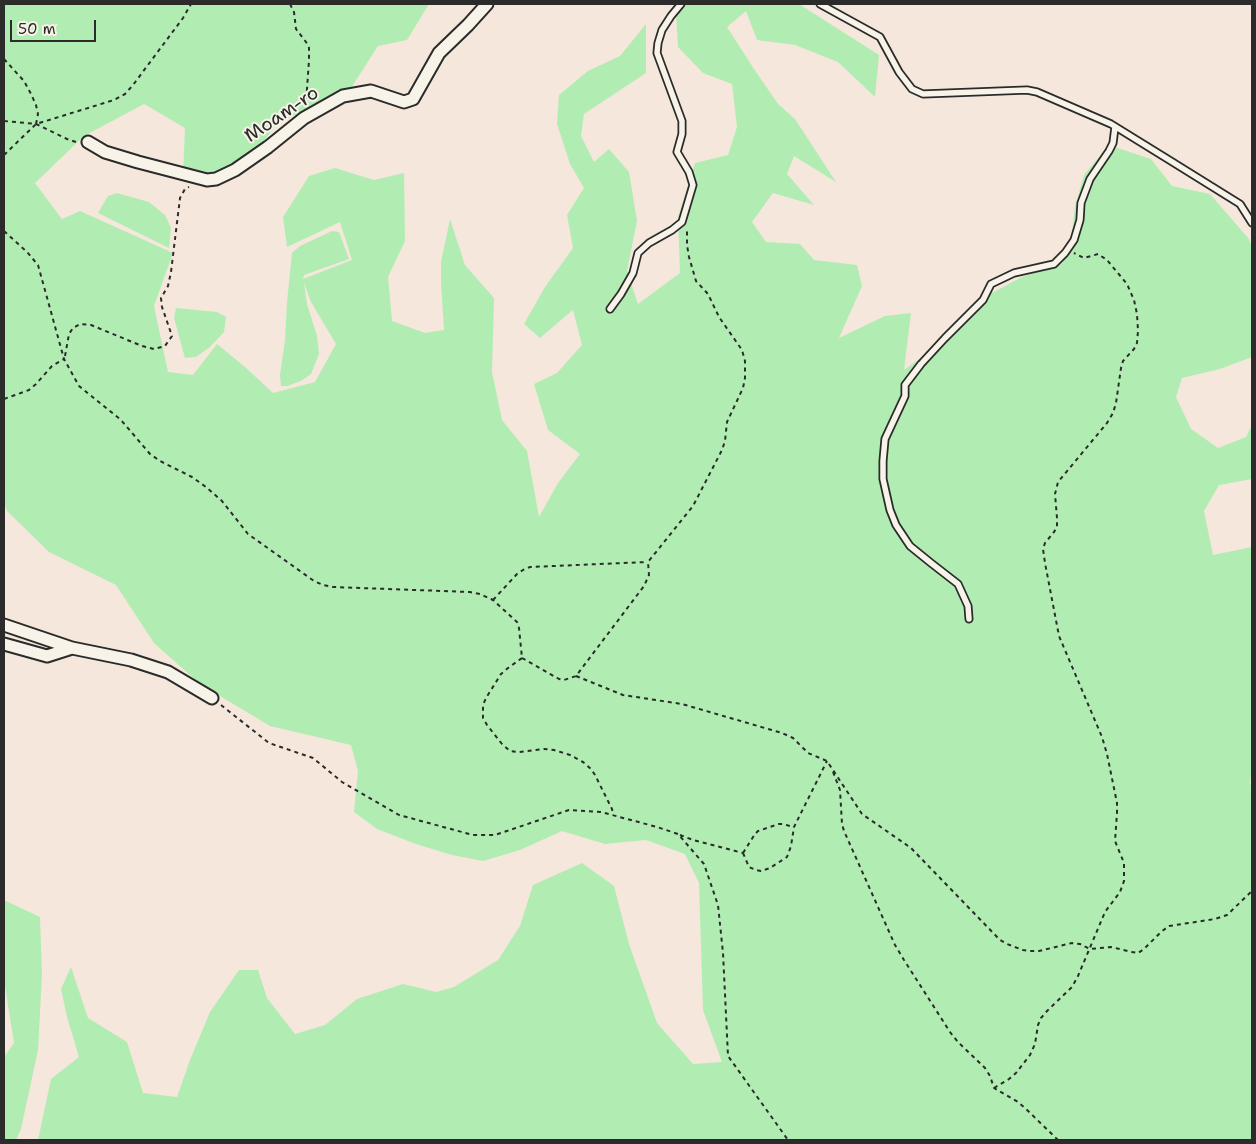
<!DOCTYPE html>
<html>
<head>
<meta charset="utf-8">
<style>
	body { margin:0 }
	#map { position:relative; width:1256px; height:1144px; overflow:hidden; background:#f5e7db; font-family:"Shantell Sans",sans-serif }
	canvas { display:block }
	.frame { position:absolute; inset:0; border:5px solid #2b2b2b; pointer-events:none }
	.scale { position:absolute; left:10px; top:20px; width:86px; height:22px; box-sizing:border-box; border:2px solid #2b2b2b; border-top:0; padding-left:6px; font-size:15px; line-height:18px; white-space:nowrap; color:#2b2b2b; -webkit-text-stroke:4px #f7f3e8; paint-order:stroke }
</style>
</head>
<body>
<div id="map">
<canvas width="1256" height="1144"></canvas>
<div class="frame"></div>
<div class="scale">50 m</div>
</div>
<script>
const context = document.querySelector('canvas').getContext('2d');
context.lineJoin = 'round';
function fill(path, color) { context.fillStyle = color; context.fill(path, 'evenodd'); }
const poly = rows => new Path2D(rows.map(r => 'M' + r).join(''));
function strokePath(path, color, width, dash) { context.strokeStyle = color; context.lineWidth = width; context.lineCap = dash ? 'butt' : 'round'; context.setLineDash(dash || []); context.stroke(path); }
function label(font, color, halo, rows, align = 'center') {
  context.font = font + ' "Shantell Sans",sans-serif'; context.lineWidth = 4; context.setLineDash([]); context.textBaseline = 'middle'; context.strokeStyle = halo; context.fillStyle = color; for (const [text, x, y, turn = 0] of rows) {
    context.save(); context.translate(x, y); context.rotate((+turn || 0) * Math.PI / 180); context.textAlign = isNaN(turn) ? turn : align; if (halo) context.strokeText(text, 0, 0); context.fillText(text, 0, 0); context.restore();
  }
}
fill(poly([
	[4,4,429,4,407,40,378,46,351,88,277,124,237,175,183,175,185,128,144,104,84,136,35,183,62,219,80,211,173,253,154,306,168,372,193,375,217,344,245,367,273,393,315,382,336,344,311,302,304,283,307,304,317,336,319,354,311,374,301,381,287,386,281,386,280,375,285,340,287,302,292,253,300,246,332,231,339,232,349,259,304,275,303,279,352,260,340,222,287,247,283,217,309,176,335,168,374,180,404,173,405,241,388,277,392,321,425,333,444,330,441,283,441,262,450,219,465,265,494,298,492,372,502,420,527,451,539,517,558,483,580,454,548,430,534,384,557,373,582,345,573,310,540,338,524,324,545,287,573,248,567,215,584,188,570,164,557,124,559,95,588,71,620,56,646,24,646,73,584,114,581,136,594,162,609,149,629,172,637,221,627,271,638,304,680,273,678,217,695,163,728,155,737,127,732,84,703,73,678,47,676,13,683,4,799,4,879,55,875,97,838,62,795,45,757,40,746,11,727,27,754,69,778,104,795,119,836,182,794,156,787,174,814,205,773,193,752,222,766,242,800,244,814,260,857,265,862,286,839,338,885,316,911,313,904,370,949,337,986,296,1022,277,1062,264,1071,244,1075,206,1084,175,1109,145,1151,159,1172,186,1210,194,1249,239,1252,247,1252,357,1220,369,1182,378,1176,397,1191,429,1218,448,1246,437,1252,425,1252,479,1219,485,1204,511,1213,555,1252,547,1252,767,1250,784,1252,786,1252,1140,38,1140,51,1079,79,1057,67,1017,61,989,71,967,88,1018,127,1042,143,1093,177,1097,190,1060,210,1012,239,970,258,970,267,998,295,1034,325,1025,357,999,403,984,436,992,454,987,498,960,520,926,533,885,582,863,614,886,629,944,657,1023,693,1064,722,1062,703,1010,699,883,685,854,646,840,605,844,562,831,520,850,483,861,452,855,416,844,377,829,354,812,358,771,351,745,270,726,200,684,154,643,116,585,49,552,7,511,4,502],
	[117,193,149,202,165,215,171,228,169,248,98,213,108,196],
	[176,308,217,312,226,317,224,332,210,347,196,357,185,358,174,318],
	[4,900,40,917,42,975,38,1050,21,1129,16,1140,4,1140,4,1057,14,1043,4,980]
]), '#b1edb3');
const lane = poly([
	[820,4,880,37,899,72,912,89,923,94,1027,90,1037,92,1111,124,1166,158,1240,204,1252,223],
	[610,309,621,294,633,273,638,253,649,243,672,230,682,222,693,185,689,172,677,152,682,134,682,121,657,53,658,43,662,30,671,16,681,4],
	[969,619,968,606,958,584,931,563,910,546,896,525,890,510,883,479,883,461,885,439,905,396,905,385,921,364,945,338,983,300,991,284,1014,273,1054,264,1065,253,1074,240,1080,220,1081,203,1090,179,1109,151,1113,143,1115,127]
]);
const street = poly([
	[88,142,105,152,138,162,207,180,216,179,235,170,268,147,304,118,343,96,371,91,404,102,413,99,439,53,468,25,487,4],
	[4,625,72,648,131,660,168,672,212,698],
	[4,644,47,656,72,648]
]);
strokePath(lane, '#2b2b2b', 9);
strokePath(street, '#2b2b2b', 15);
strokePath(poly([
	[290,4,294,12,296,29,306,42,309,48,309,60,306,103],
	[4,59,24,81,31,94,36,105,38,114,36,124],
	[4,121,36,124,67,139,76,142],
	[4,155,36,124,114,100,125,94,133,85,183,18,191,4],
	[4,231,27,252,38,265,64,359,79,386,121,420,150,454,160,461,192,477,206,487,222,501,248,534,314,581,323,585,333,587,470,592,480,594,493,600,517,622,519,628,522,658],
	[65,356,69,334,73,328,80,324,91,325,142,346,154,349,165,346,172,336,162,307,161,298,168,286,171,272,180,198,185,189,189,187],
	[4,399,29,390,36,384,52,366,64,359],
	[493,600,517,574,523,570,530,567,647,562],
	[522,658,559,679,564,680,576,676,644,586,649,575,648,562,693,506,722,450,725,441,727,422,743,388,745,378,745,361,742,350,719,317,708,294,696,281,689,257,687,245,687,230],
	[522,658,508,668,501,674,486,698,483,705,483,718,487,725,502,744,510,751,519,752,544,749,554,750,570,755,583,762,591,769,595,775,612,809,613,814],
	[576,676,623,695,682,704,782,733,793,738,808,753,827,761,862,814,911,848,1000,940,1007,944,1023,950,1029,951,1039,951,1072,943,1080,944,1090,949,1111,947,1132,952,1138,953,1144,949,1161,932,1169,926,1215,919,1227,915,1252,891],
	[221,705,269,743,313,758,342,782,399,815,473,835,495,835,569,810,601,812,657,827,678,834,704,864,718,905,723,953,728,1056,788,1140],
	[833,772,840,790,842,824,844,831,895,945,904,960,950,1032,958,1042,985,1068,990,1076,994,1088,1018,1102,1026,1109,1058,1140],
	[680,835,693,840,743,853],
	[743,853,749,867,756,870,761,871,770,868,787,857,791,846,794,827,827,761],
	[743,853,755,834,758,831,779,824,783,824,793,827],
	[994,1088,1009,1079,1016,1073,1030,1055,1035,1044,1038,1025,1041,1018,1047,1011,1072,987,1078,976,1105,912,1120,892,1124,881,1124,863,1115,841,1117,813,1117,803,1107,754,1102,737,1059,636,1045,563,1043,549,1045,543,1054,532,1057,527,1057,518,1055,494,1058,482,1107,423,1113,413,1116,403,1121,368,1123,361,1134,349,1137,343,1138,331,1137,314,1134,300,1127,284,1107,260,1098,254,1084,258,1074,253]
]), '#2b2b2b', 2, [4, 4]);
strokePath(lane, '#f7f3e8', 5.5);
strokePath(street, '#f7f3e8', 11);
label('19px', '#2b2b2b', '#f7f3e8', [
	["Moam-ro",282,115,-34]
]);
</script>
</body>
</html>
